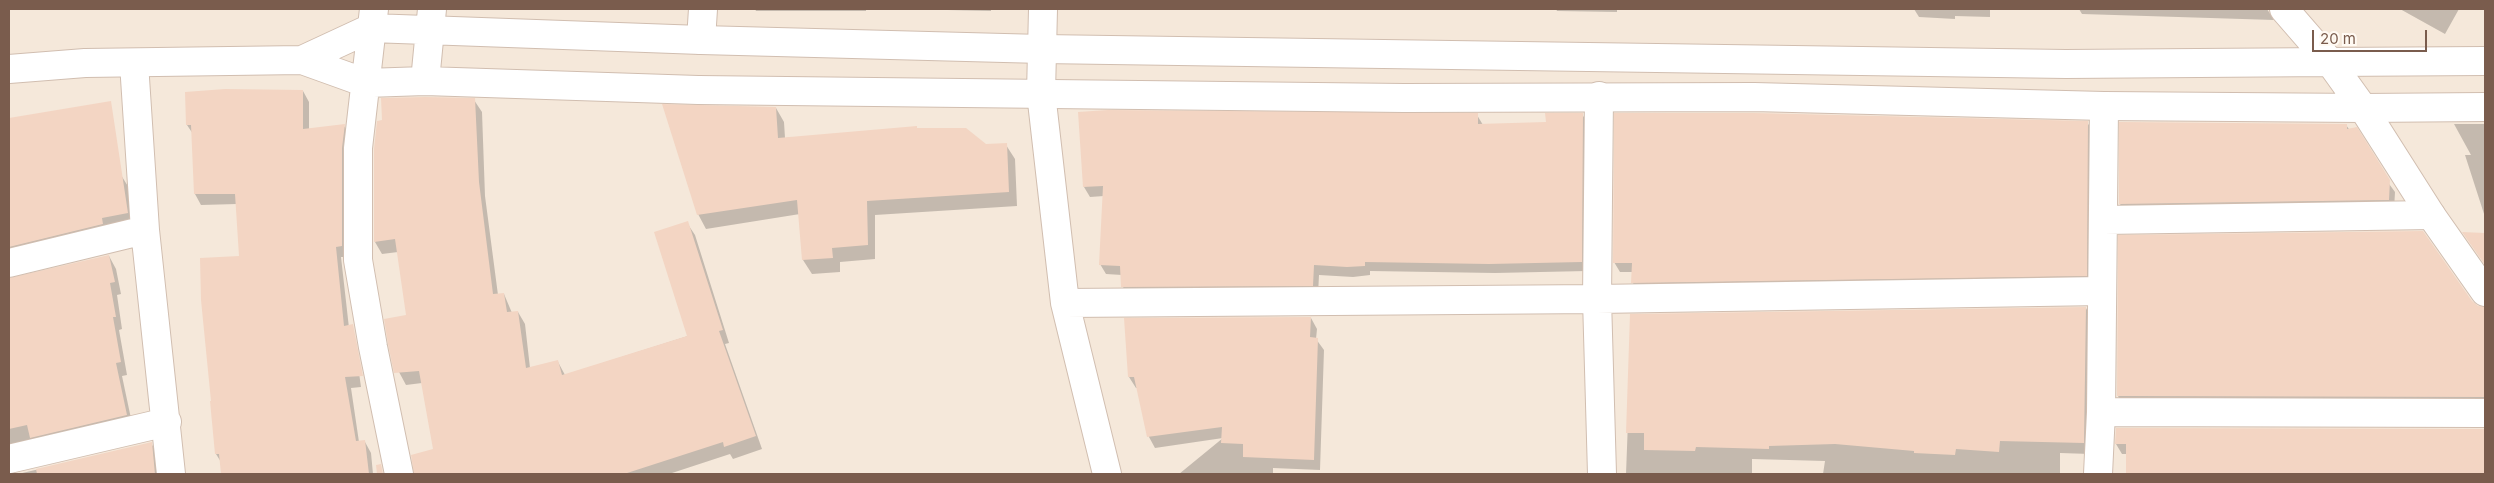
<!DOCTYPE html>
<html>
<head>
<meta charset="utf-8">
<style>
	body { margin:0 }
	#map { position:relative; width:2494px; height:483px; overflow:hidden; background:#fdf6ec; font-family:Inter,sans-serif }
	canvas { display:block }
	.frame { position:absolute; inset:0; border:10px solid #7a5c4d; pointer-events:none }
	.scale { position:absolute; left:2312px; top:30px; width:115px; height:22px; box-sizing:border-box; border:2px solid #7a5c4d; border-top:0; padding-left:6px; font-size:15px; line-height:18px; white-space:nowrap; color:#7a5c4d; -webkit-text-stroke:4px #fffaf3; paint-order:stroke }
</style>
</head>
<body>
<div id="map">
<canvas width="2494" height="483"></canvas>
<div class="frame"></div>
<div class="scale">20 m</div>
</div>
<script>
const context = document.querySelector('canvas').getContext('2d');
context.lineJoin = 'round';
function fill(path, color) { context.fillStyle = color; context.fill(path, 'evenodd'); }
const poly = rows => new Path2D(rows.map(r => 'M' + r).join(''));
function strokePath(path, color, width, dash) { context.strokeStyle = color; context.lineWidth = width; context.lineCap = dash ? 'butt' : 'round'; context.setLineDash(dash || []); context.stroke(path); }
fill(poly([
	[9,9,2485,9,2485,474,9,474]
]), '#f5e8da');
fill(poly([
	[755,9,866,9,866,11,756,11],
	[903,9,991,9,991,11],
	[1556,9,1617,9,1617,12,1557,11],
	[1709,9,1738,9,1738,10,1710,10],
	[1914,9,1990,9,1990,17,1955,16,1955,19,1919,17],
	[2079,9,2267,9,2274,20,2082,14],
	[2400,9,2459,9,2445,34],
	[303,91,309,102,309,129,344,126,351,136,348,257,341,257,349,328,354,337,361,387,351,388,359,442,365,442,371,453,373,474,223,474,221,462,216,454,241,257,237,204,201,205,195,194,193,134,187,125],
	[474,100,482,112,485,196,498,295,504,294,512,313,518,312,525,324,530,368,558,362,565,375,688,336,687,223,695,235,729,343,725,344,762,449,733,459,730,454,669,474,426,474,421,454,434,450,422,383,406,385,399,372,407,316,398,252,382,254,375,242],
	[776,108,784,122,785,138,917,129,986,145,1006,145,1015,159,1017,206,875,215,875,259,840,262,840,272,812,274,803,260,800,214,706,229,698,214],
	[1079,114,1477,115,1483,125,1547,123,1582,114,1588,124,1587,271,1495,273,1370,271,1370,275,1353,277,1319,275,1318,295,1128,296,1123,287,1122,275,1106,274,1100,264,1104,196,1090,197,1084,187],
	[2087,122,2093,132,2092,285,1638,292,1633,283,1633,272,1620,272,1614,262],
	[2454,124,2485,124,2485,217,2465,155,2471,155],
	[2346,125,2395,192,2394,210,2126,214,2120,204],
	[121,175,129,188,135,226,9,262,9,197],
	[2120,237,2471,302,2478,307,2485,309,2485,407,2124,407,2118,396],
	[109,256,116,269,121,294,117,295,122,329,119,330,127,375,122,376,133,428,9,458,9,279],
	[2086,308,2092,320,2090,454,2060,453,2060,474,1823,474,1825,461,1752,459,1752,474,1626,474,1632,315],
	[1311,318,1317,329,1316,339,1324,350,1320,470,1273,468,1273,474,1179,474,1223,438,1155,448,1149,437,1138,388,1136,388,1129,377],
	[2117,429,2485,430,2485,474,2127,474,2127,454,2122,454,2116,444],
	[151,443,158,455,160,474,18,474]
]), '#0003');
fill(poly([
	[225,89,303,90,303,129,345,124,342,148,342,246,336,247,344,326,353,324,363,376,345,377,356,441,365,440,369,474,221,474,219,454,215,454,210,401,211,401,201,300,200,258,239,256,235,194,194,194,191,125,186,125,185,92],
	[425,97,475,98,479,182,493,294,504,293,507,312,518,311,526,368,558,360,562,375,687,336,654,232,688,221,723,330,719,331,756,436,724,447,723,442,624,474,414,474,411,455,433,449,419,371,394,373,388,344,384,319,406,315,395,239,374,242,374,149,377,121,382,120,381,98],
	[111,101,128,213,102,218,103,224,9,247,9,118],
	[662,104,776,107,778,138,917,126,917,128,966,128,986,144,1007,143,1009,192,867,201,868,245,832,248,833,258,802,260,797,200,697,215],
	[1108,110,1478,113,1478,124,1546,122,1545,113,1583,113,1582,262,1489,264,1365,262,1365,266,1347,267,1314,265,1313,286,1121,287,1120,266,1099,265,1103,186,1083,187,1078,112],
	[1614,113,1754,113,2088,121,2087,276,1631,283,1632,263,1613,263],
	[2119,122,2347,124,2347,129,2357,127,2390,180,2389,200,2119,204],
	[2423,231,2472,301,2478,306,2485,307,2485,397,2117,396,2118,235],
	[2462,232,2485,233,2485,265],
	[109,255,115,282,110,283,116,317,113,317,121,362,116,363,127,415,30,438,27,425,9,429,9,278],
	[2086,307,2084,443,2000,441,1999,452,1956,449,1955,455,1914,453,1914,451,1835,444,1769,446,1769,449,1696,447,1695,451,1644,450,1644,433,1626,433,1630,314],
	[1311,317,1310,337,1318,338,1314,460,1243,457,1243,444,1221,443,1222,427,1147,437,1134,377,1128,377,1124,318],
	[2116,428,2485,429,2485,474,2126,474,2126,444,2115,444],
	[152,442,155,474,37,474,36,469],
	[381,464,383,474,377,474,376,465]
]), '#f3d5c3');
const minor = poly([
	[1043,9,1041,93,1065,303,1107,474],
	[701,40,703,9],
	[2330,62,2485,61],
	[134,63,145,230,171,474],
	[1599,96,1597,299,1602,474],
	[2363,108,2485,107],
	[2104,220,2431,215],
	[9,263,145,230],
	[1065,303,1597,299,2102,291],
	[2101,412,2485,413],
	[9,459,167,422],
	[2098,474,2101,412,2104,106]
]);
const tertiary = poly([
	[374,9,358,148,358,260,373,347,399,474],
	[2284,9,2330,62,2363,108,2431,215,2485,292],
	[302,60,371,28,701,40,1042,49,2066,64,2330,62],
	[9,69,85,63,302,60,366,83,425,81,698,90,1404,98,1754,97,2104,106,2363,108],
	[425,81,432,9]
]);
strokePath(minor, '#d1beb0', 30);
strokePath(tertiary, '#d1beb0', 30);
strokePath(minor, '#fff', 28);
strokePath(tertiary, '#fff', 28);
</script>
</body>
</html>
